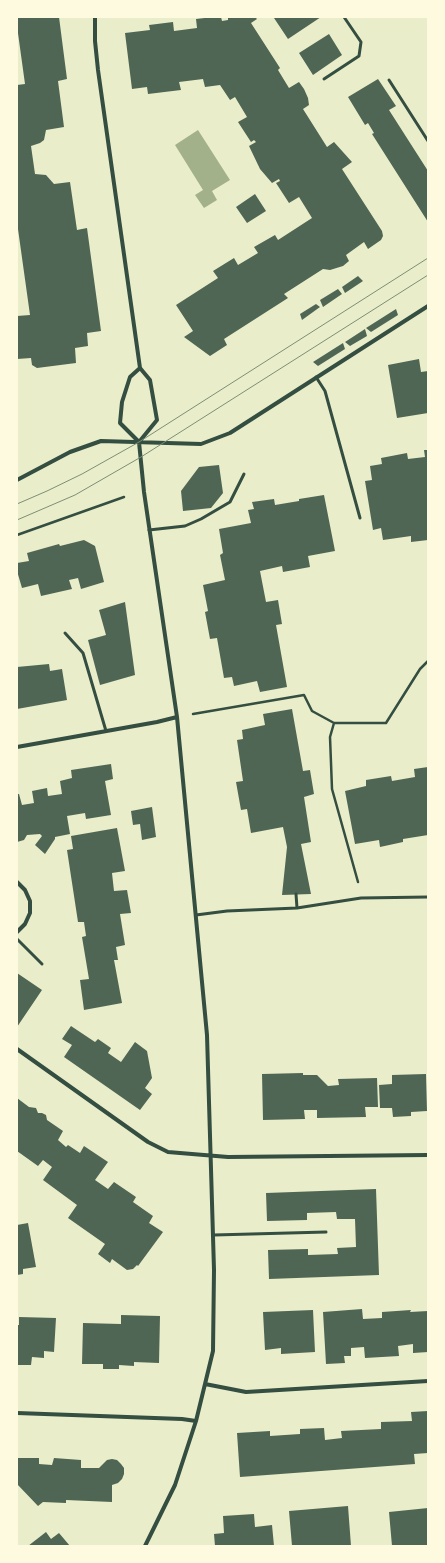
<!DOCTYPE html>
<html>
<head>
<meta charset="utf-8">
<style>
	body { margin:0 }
	#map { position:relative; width:445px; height:1563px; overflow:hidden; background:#e9edc9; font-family:Karla,sans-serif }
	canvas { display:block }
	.frame { position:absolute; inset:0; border:18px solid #fefae0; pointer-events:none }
</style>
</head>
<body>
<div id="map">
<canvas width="445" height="1563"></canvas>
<div class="frame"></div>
</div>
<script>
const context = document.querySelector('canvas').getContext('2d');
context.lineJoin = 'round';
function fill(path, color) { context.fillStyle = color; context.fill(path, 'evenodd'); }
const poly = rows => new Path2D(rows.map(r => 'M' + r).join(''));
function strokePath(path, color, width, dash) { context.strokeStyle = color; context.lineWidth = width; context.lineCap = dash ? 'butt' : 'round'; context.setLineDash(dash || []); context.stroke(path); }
fill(poly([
	[198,130,230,180,212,191,217,200,204,208,195,195,203,190,175,145]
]), '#a3b18a');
fill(poly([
	[17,17,59,17,67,79,58,81,64,127,46,130,44,140,40,143,31,146,35,174,46,175,54,184,70,182,77,230,87,228,101,331,87,333,88,346,75,348,76,363,37,368,32,365,31,358,17,359,17,316,30,315,17,222,17,85,25,84,17,26],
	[213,17,221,17,222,21,228,20,228,17,255,17,257,19,251,23,280,68,278,70,289,88,299,82,304,89,308,98,309,105,303,109,327,147,334,142,352,162,342,169,382,231,383,236,381,240,368,249,364,242,346,255,349,261,343,266,330,270,323,269,284,294,288,298,224,339,227,345,210,356,184,337,193,331,176,305,218,278,213,271,234,258,238,265,258,253,254,247,275,235,278,240,312,218,299,197,289,203,276,183,280,181,279,179,272,183,260,169,249,146,256,142,254,140,251,142,238,122,247,117,235,97,230,100,220,85,205,87,203,79,179,82,181,90,148,94,147,87,132,89,125,33,150,30,149,25,173,22,174,31,197,28,196,19],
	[275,17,321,17,288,39,274,18],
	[329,34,342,55,313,75,299,53],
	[378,79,396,106,389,110,428,171,428,222,372,134,374,133,368,123,365,125,348,97],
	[255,194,266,211,247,223,236,207],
	[358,276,363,281,345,293,342,287],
	[338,289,342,294,323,307,320,300],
	[316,304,320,307,302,320,300,314],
	[396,309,398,315,371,332,366,328],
	[365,329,367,336,350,346,345,342],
	[343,343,345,349,318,366,313,362],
	[419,359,421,372,428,371,428,413,397,418,388,365],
	[424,450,428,450,428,540,411,542,411,536,383,540,381,528,373,530,365,481,372,480,370,466,382,464,381,458,407,453,408,459,425,457],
	[219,465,223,493,211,508,183,511,181,491,199,467],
	[324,495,335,551,308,556,310,567,283,572,282,566,260,571,266,602,278,600,282,624,276,625,287,687,260,692,257,681,234,686,232,677,224,678,217,638,210,639,205,612,208,611,203,585,225,580,220,555,223,553,219,529,251,523,248,510,254,509,252,502,274,499,275,505,299,501,299,499],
	[84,540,95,546,104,582,81,589,78,578,69,580,72,589,41,596,38,584,22,588,17,571,17,563,29,561,27,553,59,544,60,546],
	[125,602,135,675,100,685,88,640,106,635,99,610],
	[49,664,50,671,62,669,67,700,17,709,17,667],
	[292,709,303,771,310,770,314,794,304,797,311,842,301,844,311,894,282,895,287,847,283,827,251,833,247,809,241,810,236,782,243,781,237,740,243,739,242,730,265,725,263,714],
	[111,764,113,779,105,781,111,815,86,819,85,813,67,816,70,834,55,837,55,839,45,854,35,845,42,836,40,834,27,835,24,840,17,842,17,794,19,794,22,805,34,803,32,791,47,788,48,796,62,794,60,781,72,778,71,770],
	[428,767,428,835,403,839,403,842,380,847,379,840,355,844,345,791,366,786,366,780,391,776,392,781,415,777,414,769],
	[152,807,156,837,142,840,140,824,133,825,131,811],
	[117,828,125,871,112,873,114,891,127,890,131,913,120,914,125,945,116,947,118,960,114,960,122,1003,84,1010,80,980,89,979,82,937,86,936,84,922,78,922,67,850,73,849,71,836],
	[17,973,42,990,17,1027],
	[71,1026,95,1042,98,1039,111,1048,108,1053,121,1062,135,1042,147,1051,152,1078,145,1088,152,1094,140,1110,64,1057,72,1045,62,1039],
	[303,1073,303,1075,317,1075,328,1086,339,1085,338,1079,377,1078,378,1107,365,1107,366,1117,317,1118,317,1110,304,1110,305,1119,263,1120,262,1074],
	[426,1074,427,1111,411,1112,411,1116,393,1117,392,1108,380,1108,379,1085,392,1084,392,1075],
	[17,1098,29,1107,36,1108,38,1113,42,1113,46,1115,47,1120,63,1131,58,1140,66,1147,68,1145,80,1153,84,1146,108,1162,95,1180,108,1189,114,1182,136,1197,133,1202,153,1216,149,1223,163,1232,138,1266,137,1265,133,1269,127,1270,112,1259,110,1263,98,1254,105,1244,68,1218,77,1205,43,1180,52,1167,43,1160,38,1166,17,1151],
	[376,1189,379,1275,269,1279,268,1250,308,1249,308,1255,338,1254,337,1248,356,1247,355,1219,337,1219,336,1212,307,1213,307,1220,267,1221,266,1193],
	[28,1223,36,1267,23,1269,23,1274,17,1275,17,1225],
	[362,1309,363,1319,382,1318,382,1312,411,1310,410,1312,428,1311,428,1352,413,1353,413,1344,398,1346,399,1356,365,1358,364,1347,351,1348,351,1356,344,1356,345,1363,326,1364,323,1312],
	[313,1310,315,1352,281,1354,281,1348,265,1350,263,1312],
	[121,1315,160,1316,159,1363,134,1362,134,1366,119,1365,119,1369,103,1369,103,1364,82,1364,83,1323,121,1324],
	[19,1317,56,1318,54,1352,44,1351,44,1358,32,1357,31,1365,17,1365,17,1325,19,1325],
	[428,1411,428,1453,414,1454,415,1464,240,1477,237,1433,270,1431,270,1436,300,1434,300,1429,324,1428,325,1440,342,1438,341,1431,381,1429,381,1422,412,1421,411,1412],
	[17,1458,39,1458,39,1464,52,1465,54,1458,81,1460,81,1468,99,1468,107,1460,112,1459,117,1460,121,1464,124,1468,124,1474,122,1479,118,1483,112,1485,112,1502,66,1500,66,1503,43,1502,38,1506,17,1484],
	[348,1506,351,1546,292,1546,289,1511],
	[428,1508,428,1546,392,1546,389,1512],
	[254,1514,255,1527,272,1525,274,1546,215,1546,214,1534,224,1533,223,1516],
	[46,1532,51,1539,59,1533,70,1546,28,1546]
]), '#4f6655');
strokePath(poly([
	[17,535,124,497],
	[193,714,304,695,312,711,334,723,386,723,420,669,428,661],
	[334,723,330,737,332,789,358,882]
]), '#344e41', 2.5);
strokePath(poly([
	[324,79,359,56,361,42,344,17],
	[389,80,428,141],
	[316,377,325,391,360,518],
	[149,530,185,526,201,519,230,502,244,474],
	[65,633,83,653,106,731],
	[296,894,297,908],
	[196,915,227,911,297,908,361,898,428,897],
	[17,939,42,964],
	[214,1235,326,1232]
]), '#344e41', 3);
strokePath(poly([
	[95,17,95,41,98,70,140,368,150,380,157,420,139,442],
	[140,368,130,377,122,402,120,423,139,442,144,492,177,717,207,1035,214,1270,213,1351,205,1384,196,1421,175,1485,145,1546],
	[17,480,70,452,101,441,201,444,230,433,428,306],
	[17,747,157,722,177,717],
	[17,882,25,890,30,901,30,913,25,924,17,932],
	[17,1049,148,1142,168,1152,228,1157,428,1155],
	[205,1384,246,1392,428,1381],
	[17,1413,182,1419,196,1421]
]), '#344e41', 4);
strokePath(poly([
	[17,504,47,491,82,474,139,442,428,258],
	[17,520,75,495,141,457,428,275]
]), '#7c8e77', 1);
</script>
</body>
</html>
